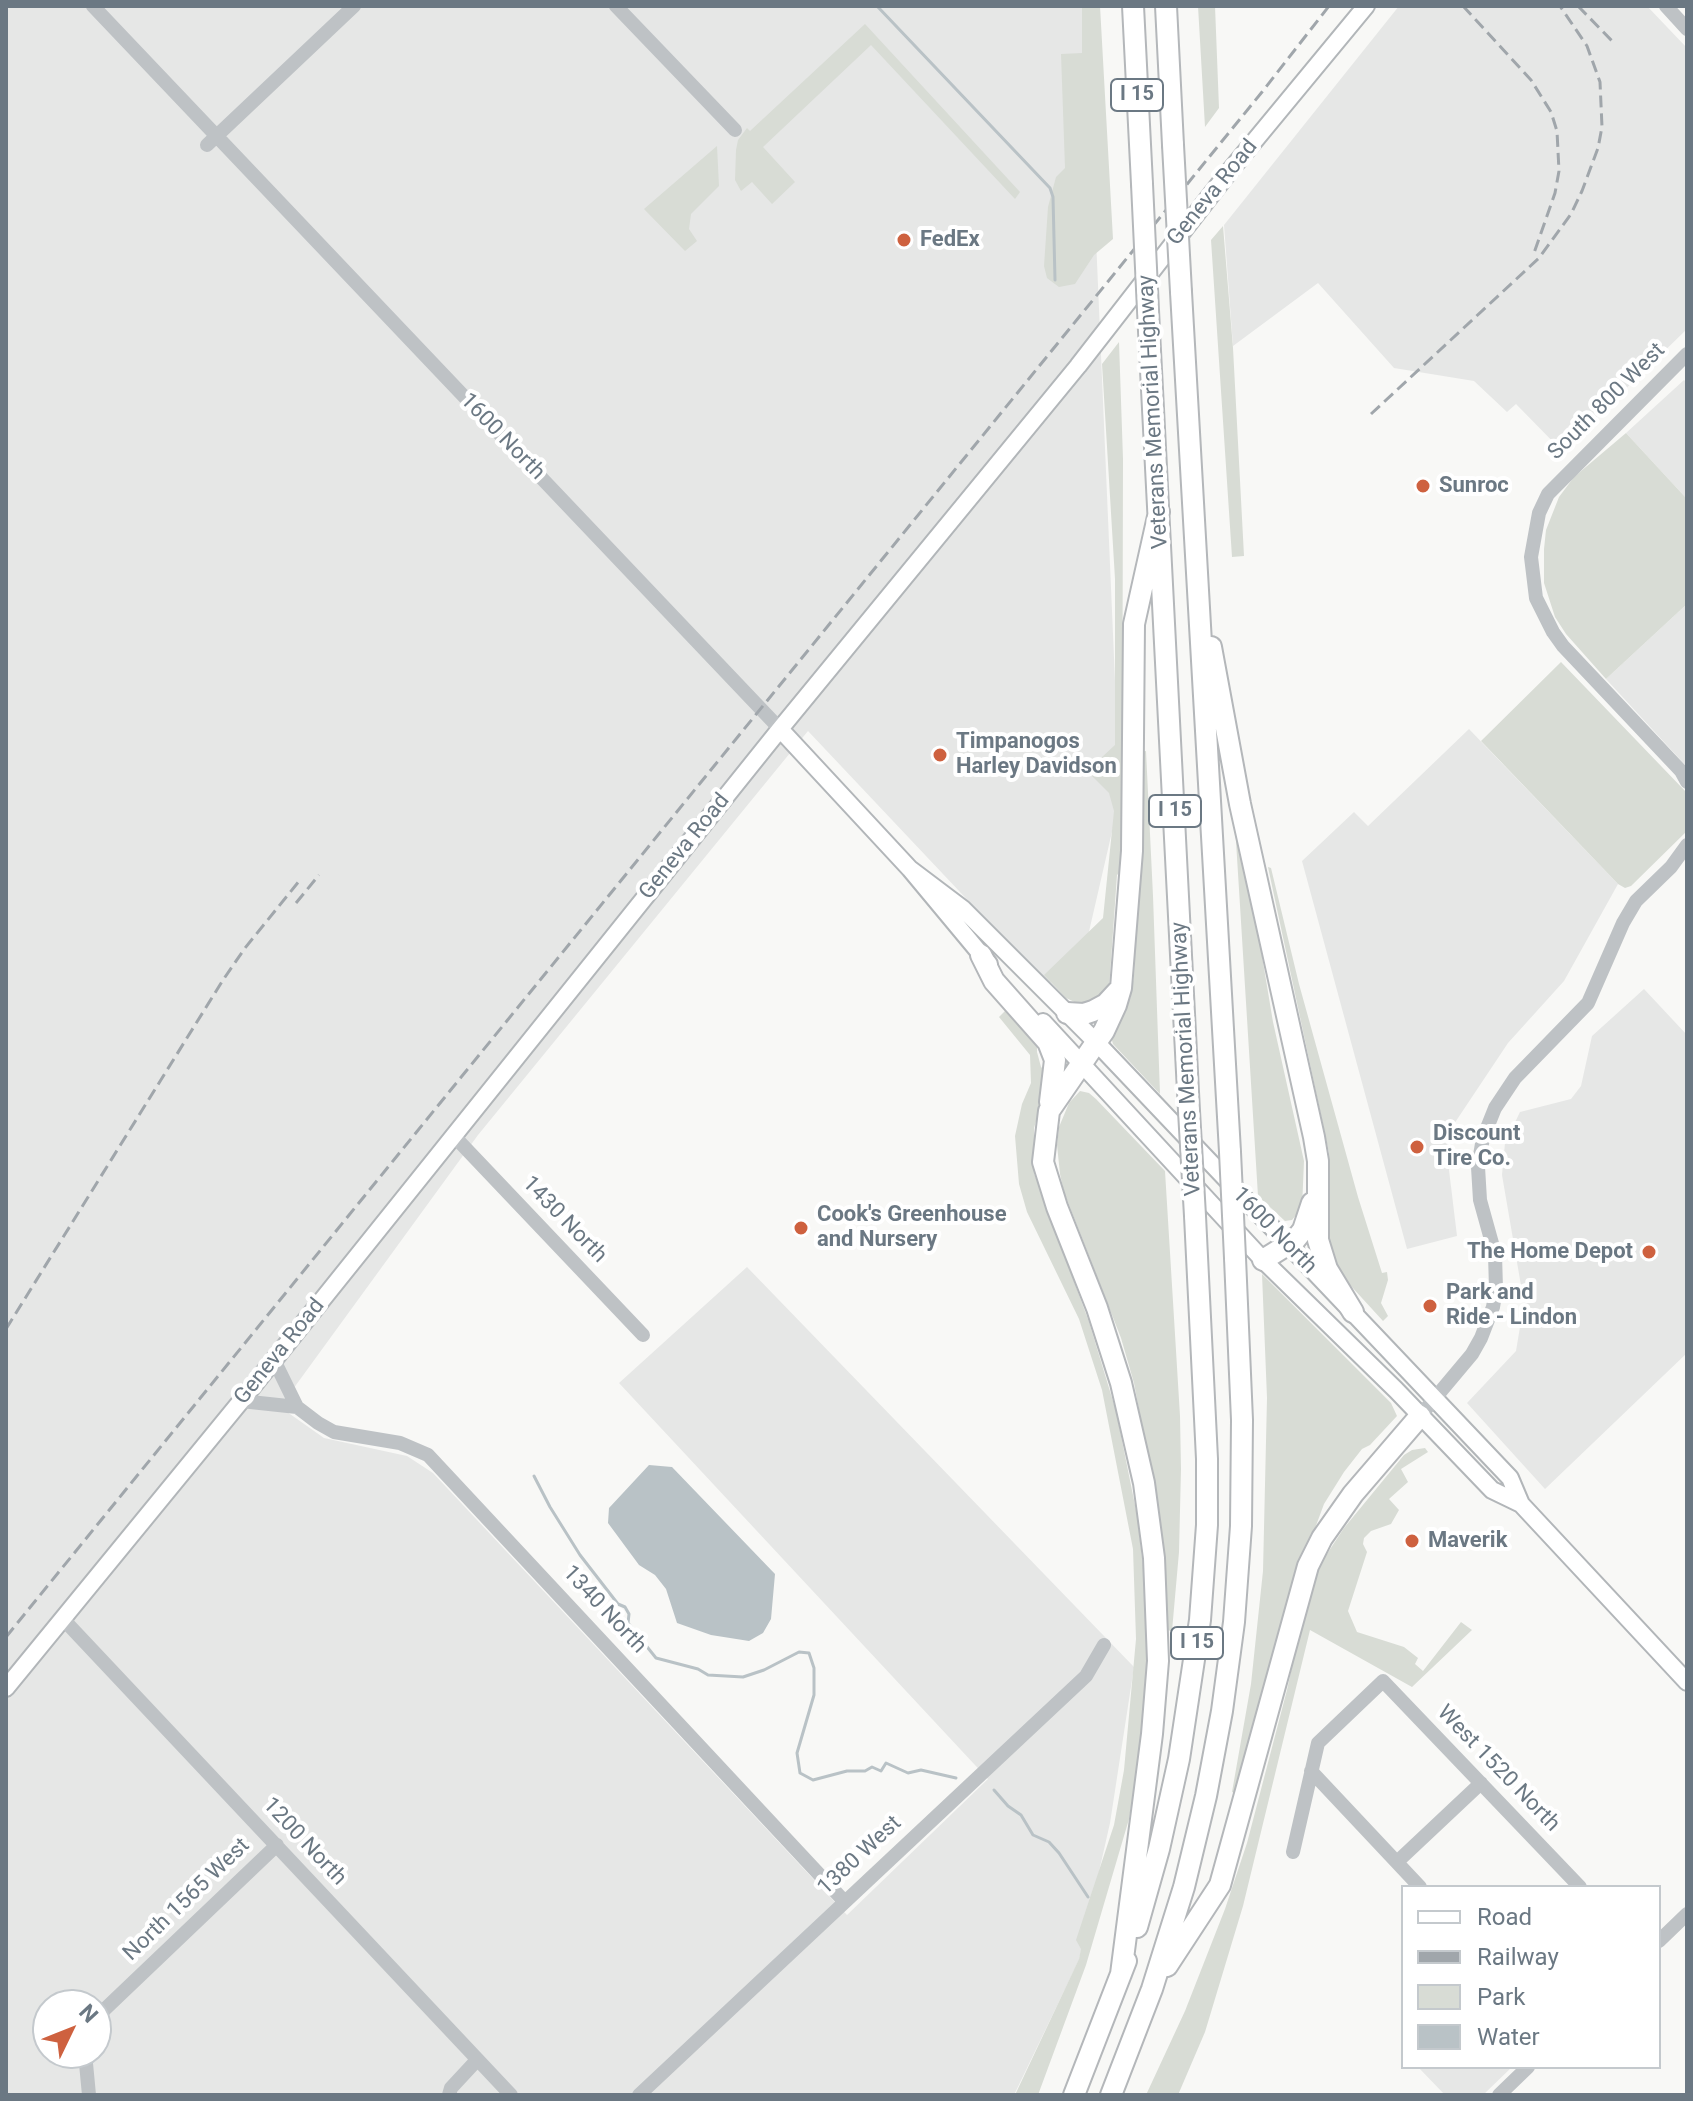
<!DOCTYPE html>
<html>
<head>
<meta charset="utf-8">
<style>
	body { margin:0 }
	#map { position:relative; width:1693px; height:2101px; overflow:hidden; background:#f8f8f6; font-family:Roboto,sans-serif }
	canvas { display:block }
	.frame { position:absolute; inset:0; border:8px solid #6b7883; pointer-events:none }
	.legend { position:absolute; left:1401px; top:1885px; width:260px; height:184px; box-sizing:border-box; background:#fff; border:2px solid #c4c9cd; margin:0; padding:10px 14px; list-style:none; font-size:24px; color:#6b7883 }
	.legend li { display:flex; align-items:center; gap:16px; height:40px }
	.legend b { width:40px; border:2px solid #c4c9cd }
	.north { position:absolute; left:32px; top:1989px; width:80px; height:80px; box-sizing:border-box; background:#fff; border:2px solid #c4c9cd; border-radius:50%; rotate:47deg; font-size:22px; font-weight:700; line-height:32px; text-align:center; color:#6b7883 }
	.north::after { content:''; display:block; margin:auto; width:28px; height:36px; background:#ce613f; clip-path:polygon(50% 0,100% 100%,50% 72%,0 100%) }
</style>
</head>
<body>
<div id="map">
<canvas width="1693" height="2101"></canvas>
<div class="frame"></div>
<ul class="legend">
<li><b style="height:10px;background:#fff"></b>Road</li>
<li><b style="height:10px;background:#a0a6ab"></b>Railway</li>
<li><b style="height:22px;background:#d8dcd5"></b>Park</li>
<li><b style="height:22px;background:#b9c2c6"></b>Water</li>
</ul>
<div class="north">N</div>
</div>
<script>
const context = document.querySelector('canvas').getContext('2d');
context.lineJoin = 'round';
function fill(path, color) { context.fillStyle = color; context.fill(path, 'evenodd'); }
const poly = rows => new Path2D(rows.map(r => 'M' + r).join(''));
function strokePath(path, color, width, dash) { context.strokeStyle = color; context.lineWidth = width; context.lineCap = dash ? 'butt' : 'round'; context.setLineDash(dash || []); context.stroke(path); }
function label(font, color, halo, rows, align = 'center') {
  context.font = font + ' Roboto,sans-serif'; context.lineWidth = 8; context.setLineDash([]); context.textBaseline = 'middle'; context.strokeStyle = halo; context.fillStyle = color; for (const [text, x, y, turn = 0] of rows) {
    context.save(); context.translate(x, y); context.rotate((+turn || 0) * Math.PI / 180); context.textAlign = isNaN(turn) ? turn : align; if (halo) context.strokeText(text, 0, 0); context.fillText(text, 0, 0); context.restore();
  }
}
fill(poly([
	[6,6,1086,6,1120,797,1076,988,1044,981,808,731,478,1135,280,1407,324,1438,407,1456,433,1473,847,1915,988,1779,619,1383,747,1267,1134,1667,1110,1823,1079,1960,1014,2095,6,2095],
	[48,2005,96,2005,96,2053,48,2053],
	[1399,6,1647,6,1687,48,1687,329,1562,451,1516,404,1507,412,1474,381,1394,368,1318,283,1233,346,1224,225],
	[1684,380,1687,383,1687,499,1626,433],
	[1687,604,1687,767,1606,679],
	[1469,729,1618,884,1564,981,1508,1043,1454,1124,1449,1170,1457,1236,1407,1249,1302,861,1354,812,1368,826],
	[1644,989,1687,1035,1687,1353,1545,1489,1467,1403,1516,1351,1524,1303,1502,1175,1505,1143,1520,1112,1571,1099,1581,1086,1592,1036],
	[1418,2067,1512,2067,1483,2095,1445,2095]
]), '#e6e7e6');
fill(poly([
	[1082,6,1100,6,1113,239,1094,255,1075,284,1059,287,1047,278,1044,266,1048,207,1056,177,1065,168,1061,54,1082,53],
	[1198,6,1215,6,1219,108,1205,127],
	[865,24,1020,192,1015,199,871,45,763,147,795,182,772,204,752,182,741,191,735,180,736,150,738,140,747,128,750,131],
	[717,146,719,186,691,214,689,229,697,241,685,251,644,209],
	[1223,226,1233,348,1244,556,1232,557,1211,240],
	[1119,342,1123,459,1122,870,1117,875,1109,989,1103,999,1081,1005,1066,998,1044,975,1103,918,1114,811,1109,793,1087,771,1115,745,1115,579,1102,364],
	[1626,433,1687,499,1687,604,1606,679,1566,634,1555,617,1544,583,1544,549,1546,530,1559,497,1574,477],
	[1561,662,1687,793,1687,831,1631,886,1625,888,1618,884,1481,741],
	[1146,751,1153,896,1160,1094,1113,1044,1111,1037,1130,999,1134,976,1141,752],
	[1235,825,1249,878,1273,1022,1304,1161,1302,1208,1292,1220,1285,1221,1258,1196],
	[1268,867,1271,868,1299,984,1358,1197,1382,1273,1387,1272,1388,1280,1381,1303,1388,1316,1383,1321,1340,1274,1332,1260,1325,1225,1330,1196,1329,1153],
	[1007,1009,1037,1042,1037,1052,1041,1067,1050,1075,1034,1128,1034,1173,1089,1322,1116,1411,1137,1515,1148,1608,1149,1652,1143,1732,1129,1819,1086,1965,1038,2095,1015,2095,1079,1959,1081,1949,1076,1940,1114,1825,1124,1770,1136,1639,1133,1549,1102,1390,1079,1319,1027,1212,1019,1184,1015,1136,1022,1104,1031,1083,1030,1055,999,1017],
	[1080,1091,1089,1093,1096,1099,1165,1171,1180,1416,1181,1469,1179,1552,1172,1631,1166,1630,1159,1517,1134,1383,1121,1338,1064,1192,1060,1174,1057,1145,1059,1127,1069,1103],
	[1262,1274,1391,1403,1397,1416,1370,1445,1362,1449,1344,1472,1324,1504,1291,1593,1239,1795,1232,1792,1251,1684,1263,1571,1267,1398],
	[1425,1448,1428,1452,1401,1469,1408,1482,1389,1499,1399,1510,1391,1524,1371,1531,1364,1538,1363,1544,1367,1552,1348,1611,1357,1632,1404,1647,1418,1658,1415,1664,1423,1671,1461,1622,1472,1630,1412,1687,1310,1630,1243,1906,1205,2032,1178,2095,1146,2095,1185,2011,1225,1909,1247,1843,1287,1690,1308,1592,1319,1566,1344,1528,1404,1455,1412,1450]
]), '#d8dcd5');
fill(poly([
	[649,1465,672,1467,775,1574,771,1619,763,1633,749,1641,711,1635,677,1623,666,1589,655,1575,639,1565,608,1523,609,1508]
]), '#b9c2c6');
strokePath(poly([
	[877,6,1050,188,1053,197,1055,280],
	[534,1476,550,1507,580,1555,618,1604,625,1607,629,1614,628,1623,656,1658,698,1669,708,1675,743,1677,764,1670,799,1652,809,1653,814,1668,814,1695,797,1753,800,1773,813,1780,847,1771,865,1771,872,1767,881,1771,886,1763,908,1773,921,1770,956,1778],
	[994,1790,1008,1806,1021,1815,1033,1835,1049,1842,1059,1853,1088,1897]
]), '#b9c2c6', 3);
const major = poly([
	[780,729,910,869,989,964],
	[910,869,963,909,1096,1042,1510,1478,1521,1504,1687,1682],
	[1043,1022,1263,1260,1396,1390,1492,1490,1521,1504],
	[6,1688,241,1401,780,729,1078,366,1228,173,1366,6]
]);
const highway = poly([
	[1133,6,1142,184],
	[1166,6,1173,145],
	[1181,292,1230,1152],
	[1149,331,1189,1111],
	[1211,647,1240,804,1314,1137,1318,1161,1318,1240,1327,1269,1353,1312],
	[981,955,994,981,1048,1042,1055,1060,1050,1102],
	[1067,1013,1084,1014,1093,1011,1106,1004,1118,991],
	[1263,1260,1295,1240,1303,1230,1312,1203],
	[1137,1927,1159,1849,1179,1759,1200,1620,1207,1525,1207,1459,1195,1216],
	[1167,1966,1220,1885,1308,1566,1322,1538,1353,1494,1420,1416],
	[1121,1974,1152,1734,1158,1661,1154,1558,1144,1483,1121,1383,1097,1308,1057,1207,1043,1162,1049,1111,1104,1031,1116,1005,1121,988,1132,851,1134,624,1159,512],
	[1074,2095,1126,1961],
	[1111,2095,1152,1989,1184,1887,1206,1796,1222,1711,1234,1622,1241,1526,1242,1420,1235,1258]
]);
strokePath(major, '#b2b6b9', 20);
strokePath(highway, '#b4b7ba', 24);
strokePath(poly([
	[93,6,780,729],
	[616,6,735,130],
	[1666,6,1687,29],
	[207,145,354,6],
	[1687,354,1548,494,1539,513,1531,557,1536,598,1553,632,1563,646,1681,771,1687,782],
	[453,1135,643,1335],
	[274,1360,297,1407,318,1423,334,1432,400,1443,428,1455,844,1901],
	[241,1401,297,1407],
	[1420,1416,1472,1354,1481,1338,1493,1307,1496,1289,1495,1254,1480,1200,1478,1167,1483,1138,1495,1108,1515,1078,1588,1003,1623,923,1636,901,1671,867,1687,845],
	[64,1620,511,2095],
	[1311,1771,1420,1887],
	[1293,1852,1318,1743,1383,1681,1580,1887],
	[1397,1862,1481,1783],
	[1659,1941,1687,1914],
	[96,2023,104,2010,277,1845],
	[85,2053,89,2095],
	[449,2095,451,2088,477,2060],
	[639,2095,1086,1676,1104,1645],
	[1499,2095,1528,2067]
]), '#bec2c5', 14);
strokePath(major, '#fff', 16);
strokePath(highway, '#fff', 20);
strokePath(poly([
	[1463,6,1531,80,1551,112,1557,131,1559,171,1555,193,1534,253],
	[1578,6,1614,43],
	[1371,414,1539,258,1571,214,1582,191,1598,148,1602,127,1600,82,1587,46,1560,6],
	[296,903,319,875],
	[6,1329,223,980,245,948,300,880],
	[6,1637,1262,92,1329,6]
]), '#a0a6ab', 3, [12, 6]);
const highwayBridge = poly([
	[1173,145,1181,292],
	[1142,184,1149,331],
	[1189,1111,1195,1216],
	[1230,1152,1235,1258]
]);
strokePath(highwayBridge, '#b4b7ba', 24, []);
strokePath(highwayBridge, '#fff', 20);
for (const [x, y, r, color] of [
	[904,240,8,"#ce613f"],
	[1423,486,8,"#ce613f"],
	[940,755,8,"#ce613f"],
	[1417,1147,8,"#ce613f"],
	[801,1228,8,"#ce613f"],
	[1649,1252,8,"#ce613f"],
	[1430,1306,8,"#ce613f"],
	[1412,1541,8,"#ce613f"]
]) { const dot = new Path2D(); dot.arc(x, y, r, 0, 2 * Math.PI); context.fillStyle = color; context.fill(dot); strokePath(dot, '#fff', 3); }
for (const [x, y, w] of [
	[1137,95,52],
	[1175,811,52],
	[1197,1643,52]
]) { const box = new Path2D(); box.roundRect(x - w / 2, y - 16, w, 32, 6); context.fillStyle = '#fff'; context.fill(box); strokePath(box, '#6b7883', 2); }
label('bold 20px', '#6b7883', null, [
	["I 15",1137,95],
	["I 15",1175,811],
	["I 15",1197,1643]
]);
label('22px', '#6b7883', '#fff', [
	["Geneva Road",1213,193,-51],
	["South 800 West",1607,402,-45],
	["Veterans Memorial Highway",1154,412,-93],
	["1600 North",502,437,46],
	["Geneva Road",685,847,-51],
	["Veterans Memorial Highway",1187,1059,-93],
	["1430 North",564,1220,46],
	["1600 North",1274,1231,46],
	["Geneva Road",280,1352,-51],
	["1340 North",604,1610,47],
	["West 1520 North",1498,1769,46],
	["1200 North",304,1842,47],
	["1380 West",860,1856,-43],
	["North 1565 West",187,1900,-44]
]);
label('bold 22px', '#6b7883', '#fff', [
	["FedEx",920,240],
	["Sunroc",1439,486],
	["Timpanogos",956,742],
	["Harley Davidson",956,767],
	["Discount",1433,1134],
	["Tire Co.",1433,1159],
	["Cook's Greenhouse",817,1215],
	["and Nursery",817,1240],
	["The Home Depot",1633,1252,"right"],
	["Park and",1446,1293],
	["Ride - Lindon",1446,1318],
	["Maverik",1428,1541]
], 'left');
</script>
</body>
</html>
